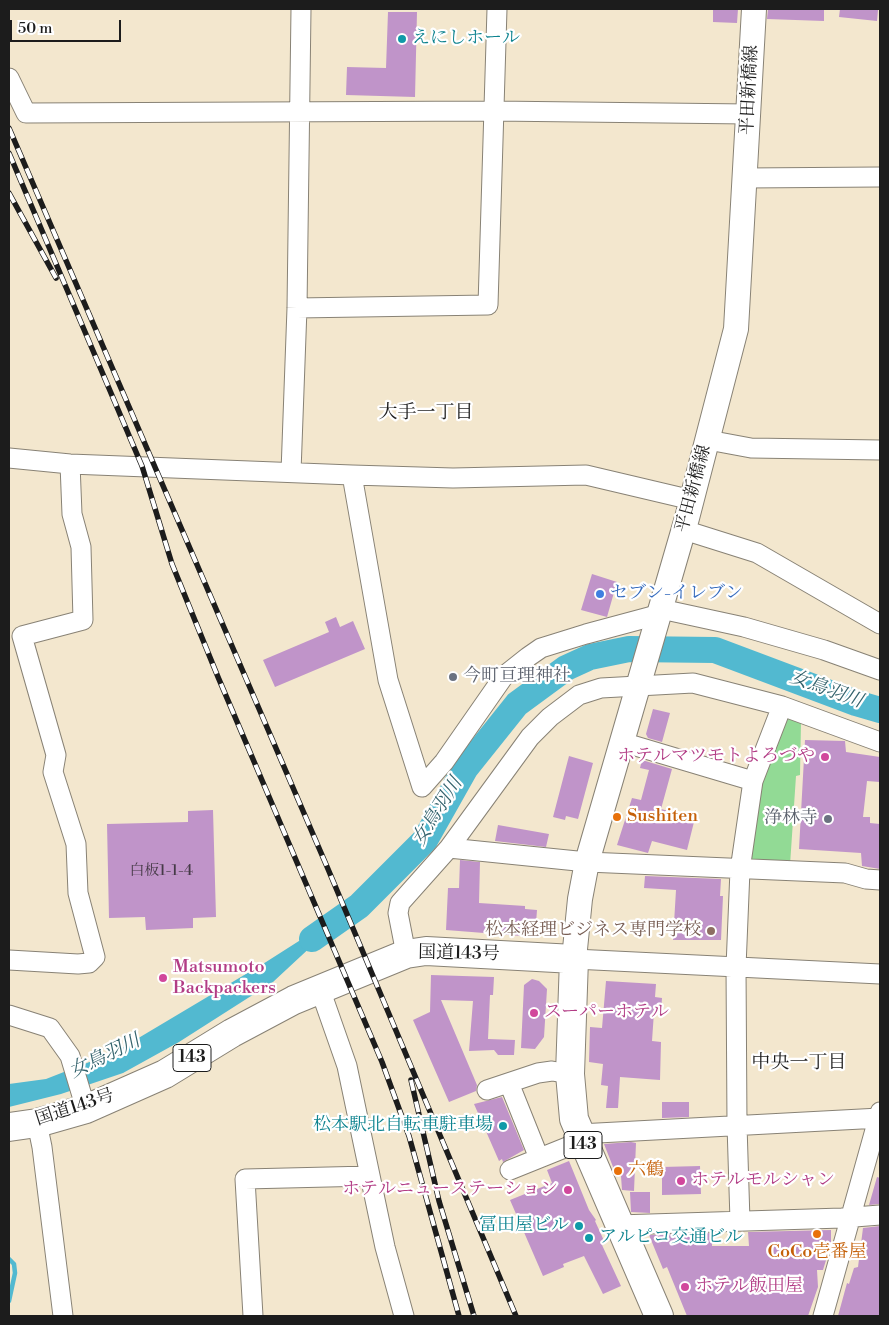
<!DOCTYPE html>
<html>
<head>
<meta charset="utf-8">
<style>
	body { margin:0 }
	#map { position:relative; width:889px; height:1325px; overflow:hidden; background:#f3e7ce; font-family:"Libre Bodoni",serif }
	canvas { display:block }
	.frame { position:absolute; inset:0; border:10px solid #1c1c1c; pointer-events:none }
	.scale { position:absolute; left:10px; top:20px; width:111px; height:22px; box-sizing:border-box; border:2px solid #1c1c1c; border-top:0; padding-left:6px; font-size:15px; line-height:18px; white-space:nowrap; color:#1c1c1c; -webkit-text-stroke:4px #fff; paint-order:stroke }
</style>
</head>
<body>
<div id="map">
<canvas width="889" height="1325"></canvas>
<div class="frame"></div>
<div class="scale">50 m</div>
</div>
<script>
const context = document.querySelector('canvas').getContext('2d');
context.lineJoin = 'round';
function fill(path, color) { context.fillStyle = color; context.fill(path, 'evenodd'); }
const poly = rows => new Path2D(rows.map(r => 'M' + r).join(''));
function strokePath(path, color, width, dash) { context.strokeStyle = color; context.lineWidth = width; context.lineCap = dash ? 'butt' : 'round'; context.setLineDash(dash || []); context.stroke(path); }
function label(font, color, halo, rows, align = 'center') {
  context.font = font + ' "Libre Bodoni","Noto Serif JP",serif'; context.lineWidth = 4.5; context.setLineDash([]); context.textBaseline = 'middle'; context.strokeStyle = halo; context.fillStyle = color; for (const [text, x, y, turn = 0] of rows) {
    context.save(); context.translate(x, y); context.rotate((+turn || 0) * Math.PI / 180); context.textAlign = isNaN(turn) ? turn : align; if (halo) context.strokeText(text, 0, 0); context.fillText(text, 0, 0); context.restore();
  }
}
fill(poly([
	[784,718,801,722,800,775,796,776,790,865,755,864,748,859,759,784]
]), '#92da95');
fill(poly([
	[357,904,273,982,179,1042,123,1073,61,1094,9,1107,9,1084,46,1079,115,1052,266,962]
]), '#52b9d0');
strokePath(poly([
	[9,1259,14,1264,15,1273,9,1301]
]), '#52b9d0', 4.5);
strokePath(poly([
	[312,939,359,906,425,840,465,769,517,704,566,668,590,657,629,649,715,650,856,703,880,710]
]), '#52b9d0', 26);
fill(poly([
	[713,9,738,9,737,23,713,22],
	[768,9,824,9,824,21,767,19],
	[840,9,878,10,877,21,839,17],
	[388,12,417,12,415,97,346,95,347,67,386,68],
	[592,574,617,582,607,617,581,610],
	[336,617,340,627,353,621,365,649,275,687,263,660,329,632,325,622],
	[653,709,670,713,662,742,648,738,646,734],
	[805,740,845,741,846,752,880,757,880,782,867,781,863,817,870,817,870,823,880,824,880,869,862,866,861,853,799,849],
	[569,756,593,763,578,819,566,816,565,820,553,817],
	[642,760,672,769,661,809,695,818,687,850,652,841,648,853,617,845,632,798,641,800,649,770,640,768],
	[213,810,216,917,193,918,193,928,146,930,145,917,109,918,107,824,188,822,188,811],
	[498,825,549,834,546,847,495,841],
	[460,860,480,862,479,903,525,906,525,909,537,910,535,937,446,930,448,888,459,888],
	[645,876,721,879,720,896,723,896,721,940,673,940,676,890,644,888],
	[431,975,494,977,493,995,490,995,488,1039,515,1040,514,1055,498,1055,494,1050,469,1051,473,1001,441,1000,477,1085,476,1091,449,1102,413,1020,430,1012],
	[532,979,539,981,547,989,544,1037,535,1049,521,1048,524,985],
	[606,981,656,984,655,997,662,998,661,1012,654,1012,652,1041,661,1042,660,1080,620,1077,618,1108,606,1108,608,1086,601,1085,603,1064,589,1062,590,1027,602,1028],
	[502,1097,524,1150,503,1162,502,1159,499,1161,474,1104],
	[662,1102,689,1102,689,1117,662,1118],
	[631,1142,636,1143,634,1191,622,1190,621,1176,617,1177,604,1144],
	[569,1161,589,1210,596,1220,595,1221,605,1243,602,1245,621,1286,603,1294,584,1256,563,1264,564,1267,543,1276,510,1200,552,1183,547,1170],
	[700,1166,701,1194,662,1195,662,1167],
	[877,1177,880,1178,880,1204,869,1205],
	[630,1192,650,1192,650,1213,631,1212],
	[880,1226,880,1316,838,1316,847,1283,849,1284,854,1268,858,1267,863,1228],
	[831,1230,831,1244,823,1270,817,1270,818,1287,808,1316,687,1316,667,1267,663,1269,649,1235,710,1233,710,1242,712,1242,712,1246,749,1246,748,1232]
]), '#c094c9');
const minor = poly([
	[9,78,26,113,494,111,748,114],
	[745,178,880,177],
	[297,308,488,305,497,9],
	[708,440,751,448,880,450],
	[9,458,70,464,352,475,453,478,586,475,692,500],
	[291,472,297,308,301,9],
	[352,475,388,680,422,787],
	[684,530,757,553,880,624],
	[661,609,744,627,824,650,880,670],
	[622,742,753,781],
	[422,787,444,762,504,676,528,657,541,648,586,634,653,616,659,616],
	[449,848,587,862,845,873,866,879,880,880],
	[406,954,398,913,400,903,449,848,530,737,550,717,579,695,601,688,693,683,782,706,880,742],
	[574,959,880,974],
	[9,960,78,964,89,963,95,957,78,893,76,844,53,772,56,755,22,636,83,620,81,547,72,514,70,464],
	[320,989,347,1066,385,1247,404,1316],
	[9,1015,50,1028,70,1056,86,1109],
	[509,1083,539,1158],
	[487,1090,538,1073,552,1071,570,1074],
	[37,1123,42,1147,63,1316],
	[579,1134,880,1118],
	[510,1170,582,1141],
	[740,1221,737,1125,736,967,740,870,753,781,782,706],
	[618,1225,842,1218,880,1215],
	[253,1316,245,1179,370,1176],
	[823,1316,880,1112]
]);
const major = poly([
	[574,959,580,899,587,862,687,518,736,329,754,9]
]);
const highway = poly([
	[9,1127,37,1123,86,1109,165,1074,232,1033,294,1000,406,954,426,951,574,959,570,1074,574,1119,659,1316]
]);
strokePath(minor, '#888275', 21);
strokePath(major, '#888275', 26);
strokePath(highway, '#888275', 30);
strokePath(minor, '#fff', 19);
strokePath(major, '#fff', 24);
strokePath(highway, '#fff', 28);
const rail = poly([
	[9,128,328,869,516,1316],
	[9,153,142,466,172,564,218,677,382,1062,409,1136,459,1316],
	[9,193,56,278],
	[411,1080,439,1201,474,1316]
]);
strokePath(rail, '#1c1c1c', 5.5);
strokePath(rail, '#fff', 4, [11]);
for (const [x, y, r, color] of [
	[402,39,5,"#0f9aa8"],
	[600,594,5,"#3f7fe0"],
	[453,677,5,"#6b7280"],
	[825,757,5,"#d1479c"],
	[617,817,5,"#e8710a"],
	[828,819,5,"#6b7280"],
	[711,931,5,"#8d6e63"],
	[163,978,5,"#d1479c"],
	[534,1013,5,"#d1479c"],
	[503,1126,5,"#0f9aa8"],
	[618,1171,5,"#e8710a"],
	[681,1181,5,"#d1479c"],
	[568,1190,5,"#d1479c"],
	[579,1226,5,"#0f9aa8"],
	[817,1234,5,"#e8710a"],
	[589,1238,5,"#0f9aa8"],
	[685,1287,5,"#d1479c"]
]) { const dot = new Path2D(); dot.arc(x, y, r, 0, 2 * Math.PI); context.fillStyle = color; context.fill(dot); strokePath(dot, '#fff', 2); }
label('15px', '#453a47', null, [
	["白板1-1-4",161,871]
]);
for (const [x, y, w] of [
	[192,1058,38],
	[583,1145,38]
]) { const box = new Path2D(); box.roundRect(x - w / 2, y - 13.5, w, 27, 4); context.fillStyle = '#fff'; context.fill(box); strokePath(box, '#1c1c1c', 1); }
label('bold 16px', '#1c1c1c', null, [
	["143",192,1058],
	["143",583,1145]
]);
label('18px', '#0d838f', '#fff', [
	["えにしホール",412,39],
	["松本駅北自転車駐車場",493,1126,"right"],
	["冨田屋ビル",569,1226,"right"],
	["アルピコ交通ビル",599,1238]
], 'left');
label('18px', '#1c1c1c', '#fff', [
	["平田新橋線",750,90,-87],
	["平田新橋線",694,489,-75],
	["国道143号",459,954,1],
	["国道143号",75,1108,-18]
]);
label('18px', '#366cbe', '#fff', [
	["セブン-イレブン",610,594]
], 'left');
label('18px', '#5b616d', '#fff', [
	["今町亘理神社",463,677],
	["浄林寺",818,819,"right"]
], 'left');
label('18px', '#b23c85', '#fff', [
	["ホテルマツモトよろづや",815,757,"right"],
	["Matsumoto",173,968],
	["Backpackers",173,989],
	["スーパーホテル",544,1013],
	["ホテルモルシャン",691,1181],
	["ホテルニューステーション",558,1190,"right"],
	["ホテル飯田屋",695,1287]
], 'left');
label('18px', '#c56008', '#fff', [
	["Sushiten",627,817],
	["六鶴",628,1171],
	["CoCo壱番屋",817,1253,"center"]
], 'left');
label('18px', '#785e54', '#fff', [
	["松本経理ビジネス専門学校",701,931]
], 'right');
label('19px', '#1c1c1c', '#fff', [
	["大手一丁目",426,413],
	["中央一丁目",799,1063]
]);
label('italic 19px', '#34636d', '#fff', [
	["女鳥羽川",826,690,20],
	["女鳥羽川",438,812,-58],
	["女鳥羽川",105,1057,-26]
]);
</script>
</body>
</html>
